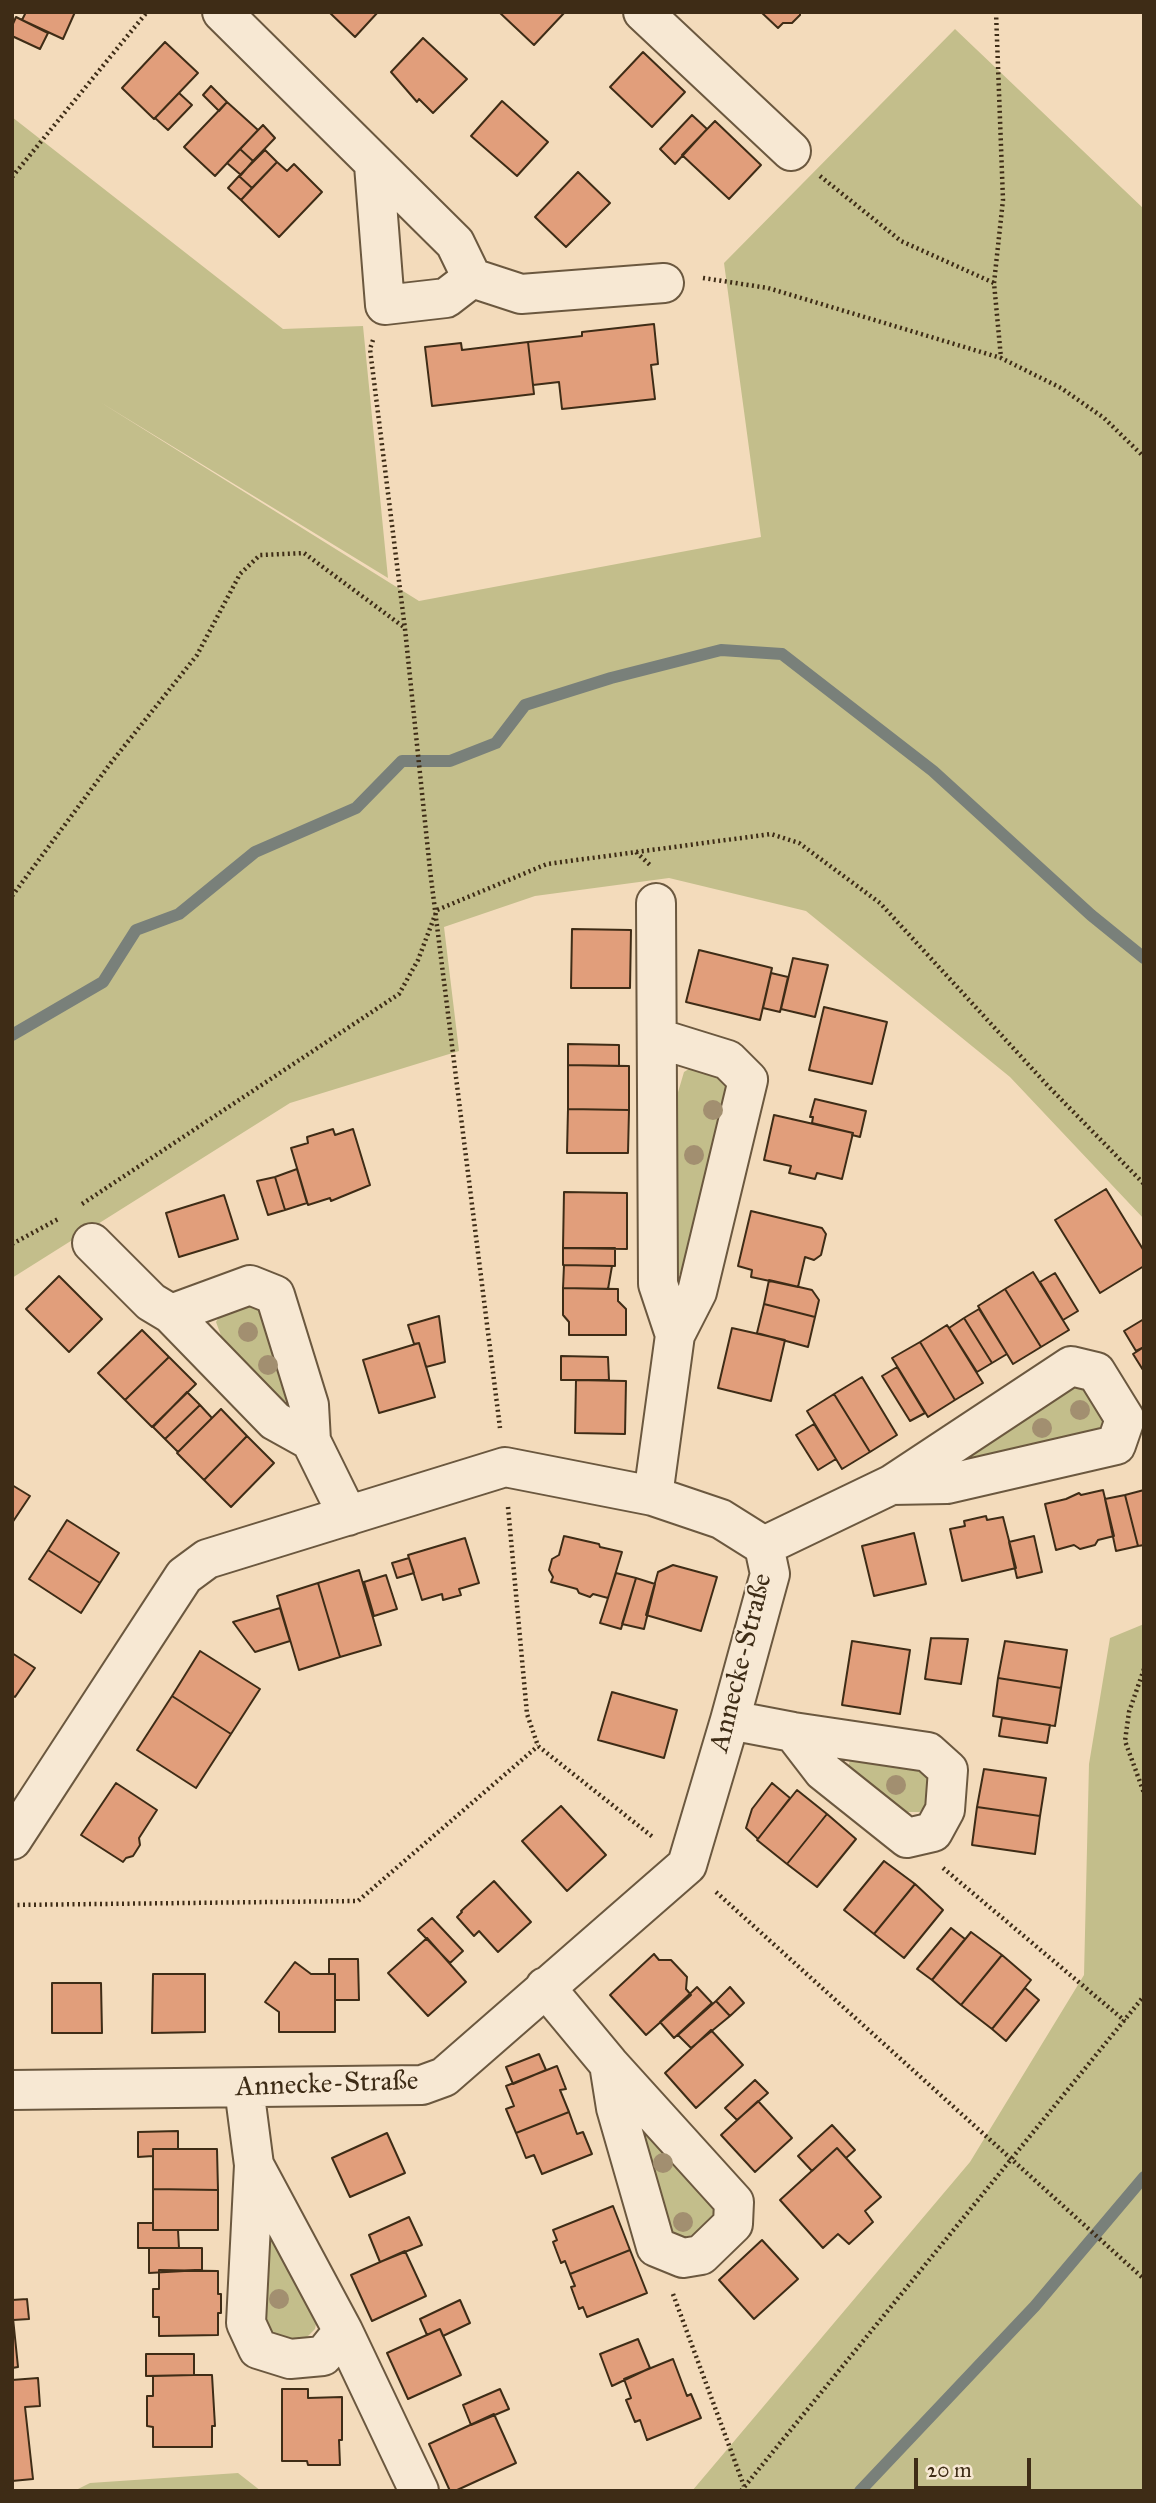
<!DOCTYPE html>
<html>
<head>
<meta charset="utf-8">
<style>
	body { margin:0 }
	#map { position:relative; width:1156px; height:2503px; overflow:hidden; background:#f3dbbb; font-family:"IM FELL Great Primer",serif }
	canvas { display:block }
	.frame { position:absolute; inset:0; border:14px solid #3e2c16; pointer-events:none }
	.scale { position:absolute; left:914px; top:2458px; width:117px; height:32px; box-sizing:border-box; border:4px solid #3e2c16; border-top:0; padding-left:9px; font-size:21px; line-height:24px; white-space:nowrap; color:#3e2c16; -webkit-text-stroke:5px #f7e8d3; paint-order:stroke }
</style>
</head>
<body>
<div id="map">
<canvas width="1156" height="2503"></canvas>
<div class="frame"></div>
<div class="scale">20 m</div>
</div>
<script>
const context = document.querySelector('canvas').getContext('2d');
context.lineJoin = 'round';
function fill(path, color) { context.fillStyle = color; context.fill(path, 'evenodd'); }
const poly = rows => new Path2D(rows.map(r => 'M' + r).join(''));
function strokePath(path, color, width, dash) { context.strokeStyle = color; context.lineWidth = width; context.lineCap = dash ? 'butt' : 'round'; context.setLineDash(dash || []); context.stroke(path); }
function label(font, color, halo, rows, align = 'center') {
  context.font = font + ' "IM FELL Great Primer",serif'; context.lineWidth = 5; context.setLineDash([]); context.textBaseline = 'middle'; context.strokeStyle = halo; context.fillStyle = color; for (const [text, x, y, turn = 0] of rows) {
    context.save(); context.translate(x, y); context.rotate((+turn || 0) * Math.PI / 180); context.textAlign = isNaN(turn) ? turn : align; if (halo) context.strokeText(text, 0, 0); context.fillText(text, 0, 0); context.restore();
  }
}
fill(poly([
	[955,29,1144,209,1144,1219,1010,1077,806,911,669,878,535,896,444,927,459,1051,290,1103,12,1278,12,117,283,329,363,326,388,578,100,402,419,601,761,537,724,263],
	[697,1064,725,1077,730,1098,686,1275,677,1274,672,1265,676,1099,684,1072],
	[245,1304,259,1306,288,1401,277,1401,223,1341,216,1322,224,1309],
	[1080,1381,1104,1410,1102,1427,1087,1437,962,1461,962,1448],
	[1144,1624,1144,2491,692,2491,970,2162,1084,1975,1089,1764,1110,1638],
	[850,1759,917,1764,930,1777,929,1799,920,1812,904,1812,848,1770],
	[646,2130,717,2206,712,2222,693,2235,681,2237,665,2232,641,2137],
	[266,2228,318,2314,315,2329,306,2338,297,2343,272,2335,262,2321],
	[238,2473,261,2491,74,2491,90,2483]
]), '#c3be8b');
strokePath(poly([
	[12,1035,103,982,136,930,179,914,255,852,356,808,402,761,450,761,496,743,525,705,611,678,721,650,782,654,933,771,1091,915,1144,958],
	[860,2491,1035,2306,1144,2177]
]), '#79807a', 12);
const building = poly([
	[26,12,75,12,63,39,22,20,26,12],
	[329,12,378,12,355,37,329,12],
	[499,12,565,12,534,45,499,12],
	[761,12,800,12,800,15,792,23,783,23,778,28,761,12],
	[16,17,48,33,40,49,12,36,12,26,16,17],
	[423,38,467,79,433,113,419,99,417,102,391,72,423,38],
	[165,42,198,73,154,119,122,88,165,42],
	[643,52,685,92,652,127,610,87,643,52],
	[211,86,227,102,219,111,203,95,211,86],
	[179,93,192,105,168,130,155,118,179,93],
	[502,101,548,142,517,176,471,136,502,101],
	[227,102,258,130,215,176,184,147,227,102],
	[692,115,707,129,675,164,660,149,692,115],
	[715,121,761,165,729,199,682,155,715,121],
	[263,125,275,138,253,161,240,149,263,125],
	[240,149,253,161,241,175,227,163,240,149],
	[265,150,277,162,252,188,239,176,265,150],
	[277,162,287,171,294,164,322,192,279,237,241,200,277,162],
	[578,172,610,203,566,247,535,217,578,172],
	[239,176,252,188,241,200,228,188,239,176],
	[654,324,658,364,651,365,655,399,562,409,559,382,533,385,528,342,582,336,582,332,654,324],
	[528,342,534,394,432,406,425,347,461,343,462,350,528,342],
	[572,929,631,930,630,988,571,988,572,929],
	[699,950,772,968,760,1020,686,1002,699,950],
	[793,958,828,965,815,1017,781,1009,793,958],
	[771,973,788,977,780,1012,763,1008,771,973],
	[824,1007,887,1022,872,1084,809,1070,824,1007],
	[568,1044,619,1045,619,1066,568,1065,568,1044],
	[568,1065,629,1066,629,1110,568,1109,568,1065],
	[815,1099,866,1111,860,1137,852,1135,853,1133,812,1123,813,1117,810,1117,815,1099],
	[568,1109,629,1110,628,1153,567,1153,568,1109],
	[774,1115,853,1133,842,1179,817,1173,815,1179,789,1173,791,1166,764,1160,774,1115],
	[333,1129,335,1135,353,1129,370,1185,331,1201,330,1198,308,1205,291,1148,308,1143,307,1137,333,1129],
	[297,1169,307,1203,285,1210,275,1177,297,1169],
	[275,1177,285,1210,268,1215,257,1181,275,1177],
	[1106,1189,1144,1251,1144,1266,1100,1293,1055,1220,1106,1189],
	[564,1192,627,1193,627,1249,563,1248,564,1192],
	[224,1195,238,1239,179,1257,166,1213,224,1195],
	[751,1211,822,1228,826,1234,821,1255,814,1260,805,1257,798,1287,751,1277,752,1270,738,1266,751,1211],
	[563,1248,615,1248,615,1266,563,1265,563,1248],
	[564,1265,612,1266,608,1289,563,1288,564,1265],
	[1033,1272,1069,1330,1041,1347,1005,1289,1033,1272],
	[1055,1273,1078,1311,1063,1320,1040,1282,1055,1273],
	[59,1276,102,1319,69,1352,26,1309,59,1276],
	[769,1280,812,1290,819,1300,815,1317,764,1304,769,1280],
	[563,1288,618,1289,618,1301,626,1309,626,1335,569,1335,569,1322,563,1315,563,1288],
	[1005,1289,1041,1347,1013,1364,978,1306,1005,1289],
	[764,1304,815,1317,808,1347,757,1333,764,1304],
	[979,1309,1007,1354,992,1363,964,1318,979,1309],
	[439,1316,445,1362,426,1367,419,1343,414,1344,408,1325,439,1316],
	[964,1318,992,1363,977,1372,949,1328,964,1318],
	[1144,1319,1144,1347,1136,1351,1124,1331,1144,1319],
	[947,1325,983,1383,955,1400,920,1342,947,1325],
	[732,1328,785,1340,771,1401,718,1388,732,1328],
	[142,1330,169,1357,125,1400,98,1373,142,1330],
	[920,1342,955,1400,928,1417,892,1358,920,1342],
	[419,1343,435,1397,379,1413,363,1360,419,1343],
	[1144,1347,1144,1379,1143,1370,1133,1354,1144,1347],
	[561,1356,608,1357,609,1380,561,1380,561,1356],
	[169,1357,196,1384,152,1427,125,1400,169,1357],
	[897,1367,925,1413,910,1421,882,1376,897,1367],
	[862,1377,897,1435,870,1452,834,1394,862,1377],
	[576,1380,626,1381,625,1434,575,1433,576,1380],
	[187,1392,200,1405,165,1439,153,1427,187,1392],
	[834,1394,870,1452,842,1469,807,1411,834,1394],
	[200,1405,212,1418,178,1452,165,1439,200,1405],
	[221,1409,247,1436,204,1480,177,1453,221,1409],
	[814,1424,836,1459,818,1470,796,1435,814,1424],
	[247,1436,274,1463,231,1507,204,1480,247,1436],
	[12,1485,30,1496,12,1523,12,1485],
	[1103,1490,1114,1536,1098,1540,1095,1545,1080,1549,1074,1545,1056,1550,1045,1504,1066,1499,1079,1493,1081,1495,1103,1490],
	[1144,1490,1144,1545,1138,1546,1125,1495,1144,1490],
	[1125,1495,1138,1546,1116,1551,1105,1499,1125,1495],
	[986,1516,987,1520,1003,1517,1016,1568,962,1581,950,1529,965,1526,964,1521,986,1516],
	[67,1520,119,1553,100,1583,48,1550,67,1520],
	[914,1533,926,1584,874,1596,862,1546,914,1533],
	[564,1536,599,1544,600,1547,622,1552,608,1598,593,1594,590,1597,579,1593,577,1589,551,1582,553,1577,549,1570,552,1559,559,1555,564,1536],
	[1034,1536,1042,1572,1017,1578,1009,1542,1034,1536],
	[465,1538,479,1583,459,1589,461,1595,443,1600,442,1594,422,1600,408,1555,465,1538],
	[48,1550,100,1583,81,1613,29,1579,48,1550],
	[409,1558,414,1573,397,1578,392,1563,409,1558],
	[673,1565,717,1577,701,1631,646,1615,658,1572,673,1565],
	[359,1570,381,1645,340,1657,318,1583,359,1570],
	[616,1573,636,1578,621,1629,600,1623,616,1573],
	[386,1575,397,1609,374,1616,364,1582,386,1575],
	[636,1578,655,1584,644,1629,622,1624,636,1578],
	[318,1583,340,1657,299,1670,277,1596,318,1583],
	[280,1608,290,1641,255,1652,233,1622,280,1608],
	[931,1638,968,1639,961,1684,925,1679,931,1638],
	[852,1641,910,1650,900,1714,842,1705,852,1641],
	[1005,1641,1067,1650,1061,1688,998,1678,1005,1641],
	[200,1651,260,1689,231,1734,172,1696,200,1651],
	[12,1653,35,1668,15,1697,12,1695,12,1653],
	[998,1678,1061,1688,1055,1726,993,1716,998,1678],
	[612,1692,677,1710,664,1758,598,1740,612,1692],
	[172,1696,231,1734,196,1788,137,1750,172,1696],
	[1002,1718,1050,1725,1047,1743,999,1736,1002,1718],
	[984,1769,1046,1778,1040,1816,977,1807,984,1769],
	[116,1783,157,1810,139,1838,140,1845,133,1856,126,1858,123,1862,81,1835,116,1783],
	[772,1783,790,1798,758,1839,746,1828,752,1809,772,1783],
	[797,1790,827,1814,787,1864,757,1840,797,1790],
	[561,1806,606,1855,567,1891,522,1841,561,1806],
	[977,1807,1040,1816,1035,1854,972,1845,977,1807],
	[827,1814,856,1839,817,1887,787,1864,827,1814],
	[884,1861,915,1884,874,1934,844,1910,884,1861],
	[494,1881,531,1922,498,1952,479,1931,474,1936,457,1917,462,1912,461,1911,494,1881],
	[915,1884,943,1910,904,1958,874,1934,915,1884],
	[432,1918,463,1951,450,1963,418,1930,432,1918],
	[951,1928,965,1939,932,1980,917,1969,951,1928],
	[971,1932,1002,1955,961,2005,932,1980,971,1932],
	[427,1938,466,1982,428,2016,388,1973,427,1938],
	[654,1954,659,1960,671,1960,687,1977,686,1989,691,1995,646,2035,610,1995,654,1954],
	[1002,1955,1031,1980,992,2029,961,2005,1002,1955],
	[329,1959,358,1959,359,2000,335,2000,335,1974,329,1974,329,1959],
	[295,1962,311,1974,335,1974,335,2032,279,2032,279,2012,265,2002,295,1962],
	[153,1974,205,1974,205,2032,152,2033,153,1974],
	[52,1983,101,1983,102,2033,52,2033,52,1983],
	[697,1987,712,2003,674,2038,660,2022,697,1987],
	[730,1987,744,2003,730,2016,716,2001,730,1987],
	[1025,1988,1039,2000,1006,2041,992,2029,1025,1988],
	[716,2001,730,2016,691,2048,678,2035,716,2001],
	[711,2030,743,2065,696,2108,665,2073,711,2030],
	[539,2054,546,2070,513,2084,506,2067,539,2054],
	[557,2066,566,2089,560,2090,569,2112,516,2133,506,2109,514,2106,506,2086,557,2066],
	[755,2080,768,2093,737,2120,725,2108,755,2080],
	[758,2101,792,2138,755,2172,721,2135,758,2101],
	[569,2112,577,2134,583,2132,592,2154,542,2174,534,2155,526,2158,516,2133,569,2112],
	[832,2125,855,2150,846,2158,837,2148,812,2171,798,2156,832,2125],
	[178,2131,178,2149,153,2149,153,2156,138,2157,138,2132,178,2131],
	[387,2133,405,2173,350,2197,332,2158,387,2133],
	[837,2148,881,2197,865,2211,873,2222,849,2244,838,2234,823,2248,780,2200,837,2148],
	[153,2149,217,2149,218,2190,153,2189,153,2149],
	[153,2189,218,2190,218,2230,153,2230,153,2189],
	[613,2206,630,2250,570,2274,565,2261,561,2263,553,2242,557,2240,553,2230,613,2206],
	[409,2217,422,2245,380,2262,369,2235,409,2217],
	[138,2223,153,2223,153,2230,178,2230,179,2248,138,2248,138,2223],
	[762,2240,798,2279,754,2319,719,2280,762,2240],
	[149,2248,202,2248,202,2270,149,2273,149,2248],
	[630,2250,647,2293,587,2317,583,2307,579,2309,571,2287,575,2286,570,2274,630,2250],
	[405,2251,426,2296,372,2321,351,2275,405,2251],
	[159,2270,218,2271,218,2294,221,2294,221,2313,218,2313,218,2335,159,2336,159,2317,153,2317,153,2289,159,2289,159,2270],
	[27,2299,29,2319,13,2320,12,2300,27,2299],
	[460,2300,470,2323,443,2336,440,2329,427,2335,420,2319,460,2300],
	[13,2318,18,2367,12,2368,12,2318,13,2318],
	[440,2329,461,2375,408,2399,387,2353,440,2329],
	[638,2339,650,2368,612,2386,600,2354,638,2339],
	[146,2354,194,2354,194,2375,146,2376,146,2354],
	[673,2359,687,2396,691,2394,701,2418,647,2440,640,2420,635,2422,626,2400,631,2398,624,2379,673,2359],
	[194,2375,212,2375,215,2426,212,2426,212,2447,153,2447,153,2427,147,2426,147,2396,153,2396,153,2376,194,2375],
	[38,2378,40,2406,25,2407,33,2479,12,2481,12,2380,38,2378],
	[282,2389,308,2389,308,2398,342,2397,342,2440,339,2440,340,2465,308,2465,307,2461,282,2461,282,2389],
	[500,2389,509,2409,471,2425,463,2405,500,2389],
	[494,2414,516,2463,455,2491,450,2491,429,2444,494,2414]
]);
fill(building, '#e19e7b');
strokePath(building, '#3e2c16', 2);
const minor = poly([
	[222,12,455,243,472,278,446,298,385,305,374,165],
	[643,12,791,151],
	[472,278,521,294,664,283],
	[657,1038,728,1060,748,1080,697,1292,675,1335],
	[92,1243,151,1302,171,1314,275,1421,311,1441,348,1516],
	[171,1314,250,1285,275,1295,309,1405,311,1441],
	[653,1496,675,1335,658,1284,656,903],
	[764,1546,891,1485,1071,1366,1096,1372,1125,1419,1116,1445,947,1484,891,1485],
	[730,1720,793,1732,928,1752,948,1770,945,1810,933,1832,907,1838,823,1771,793,1732],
	[12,1840,184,1576,207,1559,505,1467,653,1496,721,1519,764,1546,770,1574,730,1720,687,1865,444,2077,422,2085,12,2090],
	[545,1987,609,2064,734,2202,733,2224,701,2255,683,2258,656,2247,616,2108,609,2064],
	[244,2088,254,2165,343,2331,419,2491],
	[254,2165,246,2323,258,2349,290,2359,323,2356,343,2331]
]);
strokePath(minor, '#6b583f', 42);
strokePath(poly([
	[996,12,1003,200,994,283,1001,358],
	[820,176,901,241,994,283],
	[12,177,147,12],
	[703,278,768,288,1001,358,1061,388,1104,418,1144,457],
	[373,340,370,349,405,629,430,870,500,1428],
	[636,852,650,865],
	[12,896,110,764,197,655,240,574,260,555,304,553,405,628],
	[82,1204,399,994,418,960,437,910,547,864,771,834,799,843,880,903,1049,1087,1144,1184],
	[12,1244,60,1218],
	[508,1507,527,1714,538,1746,654,1838],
	[1144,1669,1129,1712,1125,1741,1144,1793],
	[943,1868,1125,2021],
	[716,1892,1144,2279],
	[12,1905,358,1901,538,1746],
	[673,2294,744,2486],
	[741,2491,1144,1996]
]), '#3e2c16', 4.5, [2, 3.5]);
strokePath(minor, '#f7e8d3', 38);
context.fillStyle = '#a28f70';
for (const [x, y] of [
	[713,1110],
	[694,1155],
	[248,1332],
	[268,1365],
	[1080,1410],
	[1042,1428],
	[896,1785],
	[663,2163],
	[683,2222],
	[279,2299]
]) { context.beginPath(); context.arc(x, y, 10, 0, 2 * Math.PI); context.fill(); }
label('28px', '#3e2c16', '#f7e8d3', [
	["Annecke-Straße",742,1663,-76],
	["Annecke-Straße",327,2085,-2]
]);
</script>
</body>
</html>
